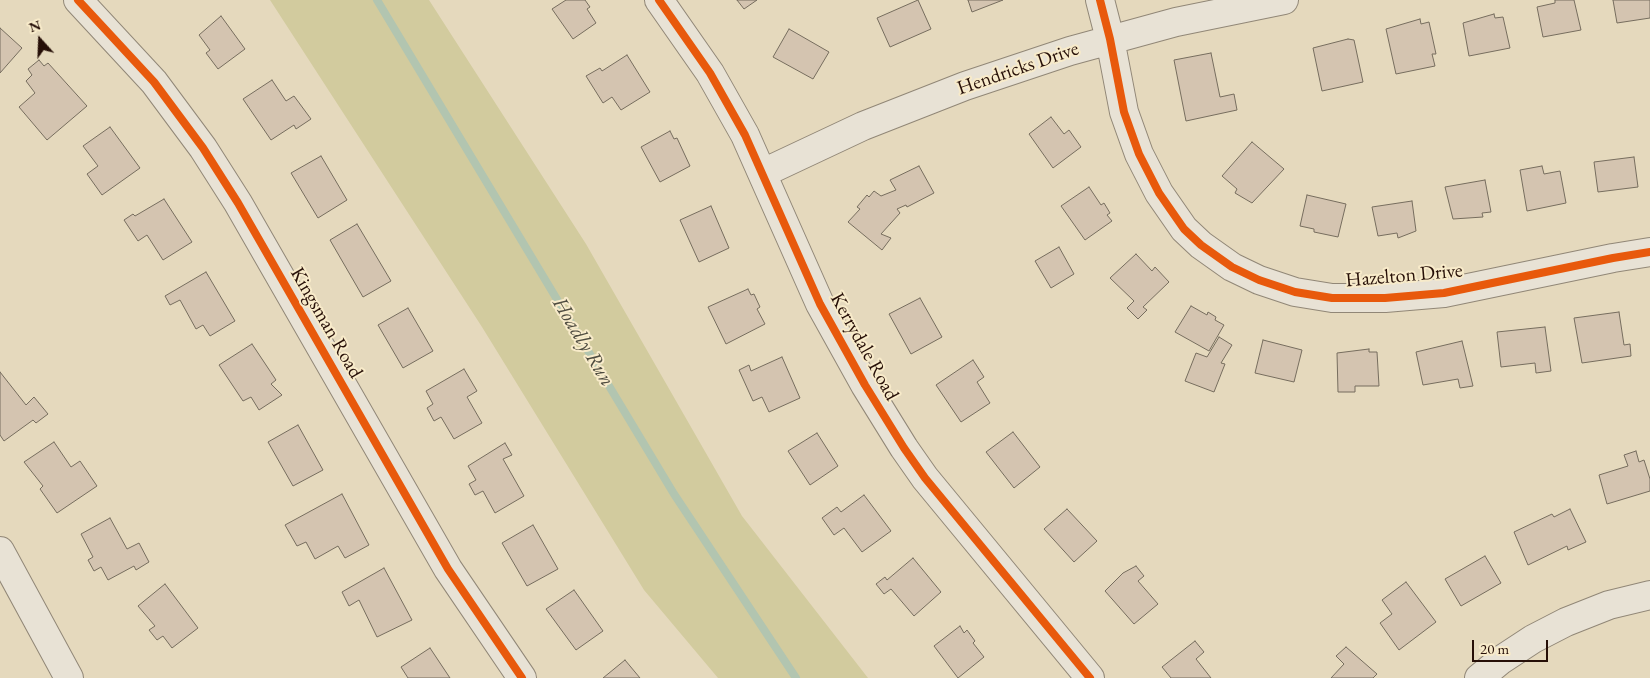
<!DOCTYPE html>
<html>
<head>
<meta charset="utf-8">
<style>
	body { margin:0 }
	#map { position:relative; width:1650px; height:678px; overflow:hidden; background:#e5d9bd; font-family:"EB Garamond",serif }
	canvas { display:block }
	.north { position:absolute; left:15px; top:15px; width:50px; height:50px; -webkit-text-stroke:4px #f8ebca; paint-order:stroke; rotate:340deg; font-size:14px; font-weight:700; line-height:20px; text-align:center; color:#260f07 }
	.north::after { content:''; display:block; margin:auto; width:18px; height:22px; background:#260f07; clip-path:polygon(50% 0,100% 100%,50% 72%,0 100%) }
	.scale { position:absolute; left:1472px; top:640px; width:76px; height:22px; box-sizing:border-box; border:2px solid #260f07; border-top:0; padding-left:6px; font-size:15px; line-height:18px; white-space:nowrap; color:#260f07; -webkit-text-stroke:4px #f8ebca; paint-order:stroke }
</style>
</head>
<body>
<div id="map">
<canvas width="1650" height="678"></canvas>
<div class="north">N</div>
<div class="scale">20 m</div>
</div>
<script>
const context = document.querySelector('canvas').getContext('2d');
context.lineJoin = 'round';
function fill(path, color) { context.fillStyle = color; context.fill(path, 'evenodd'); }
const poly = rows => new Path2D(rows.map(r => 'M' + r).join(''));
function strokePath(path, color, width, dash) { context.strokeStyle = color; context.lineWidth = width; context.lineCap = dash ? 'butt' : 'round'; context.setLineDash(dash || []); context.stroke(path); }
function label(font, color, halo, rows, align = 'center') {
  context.font = font + ' "EB Garamond",serif'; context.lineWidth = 4; context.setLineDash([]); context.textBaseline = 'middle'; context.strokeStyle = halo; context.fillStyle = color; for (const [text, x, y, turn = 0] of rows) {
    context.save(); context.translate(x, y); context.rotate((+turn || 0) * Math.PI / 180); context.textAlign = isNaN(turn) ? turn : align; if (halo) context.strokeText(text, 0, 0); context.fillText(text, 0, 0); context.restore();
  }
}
fill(poly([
	[270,0,429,0,586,244,742,516,868,678,718,678,644,590,482,327]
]), '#d2cb9e');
strokePath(poly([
	[377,0,674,494,796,678]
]), '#b2c5b0', 8);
const building = poly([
	[566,0,585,0,590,7,587,9,596,23,573,39,552,9,566,0],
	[737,0,757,0,744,9,737,0],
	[918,0,931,29,890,47,877,18,918,0],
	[968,0,1003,0,972,12,968,0],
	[1555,0,1574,0,1581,30,1543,37,1537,7,1555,3,1555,0],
	[1613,0,1650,0,1650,18,1617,23,1613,0],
	[1494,14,1495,18,1503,17,1510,48,1469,56,1463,23,1494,14],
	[221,16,245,49,218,69,206,53,210,50,199,35,221,16],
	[1420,19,1421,24,1429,22,1436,54,1432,54,1435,66,1396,74,1386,29,1420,19],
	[0,28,22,48,0,73,0,28],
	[789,29,829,52,813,79,773,57,789,29],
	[1348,39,1354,40,1363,82,1322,91,1313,48,1348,39],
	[1211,53,1220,97,1234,94,1237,110,1186,121,1174,60,1211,53],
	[627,55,650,92,621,110,612,97,603,103,586,76,600,68,602,71,627,55],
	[39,60,44,66,48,63,87,106,47,140,19,107,35,93,26,81,32,75,28,69,39,60],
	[272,80,286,101,294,96,311,119,296,129,294,125,271,140,243,99,272,80],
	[1051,117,1064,134,1069,130,1081,147,1053,168,1029,134,1051,117],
	[110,127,140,168,102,195,87,174,98,166,83,146,110,127],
	[670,131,674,139,677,138,690,166,660,182,641,147,670,131],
	[1252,142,1284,169,1252,203,1235,193,1237,189,1222,176,1252,142],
	[321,156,347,200,318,218,291,173,321,156],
	[1634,157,1638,187,1598,192,1594,162,1634,157],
	[919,166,934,193,907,207,906,205,897,209,900,213,881,234,891,238,882,250,848,222,860,209,857,207,867,195,869,197,874,191,881,196,896,190,890,180,919,166],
	[1542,166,1544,174,1560,171,1566,203,1527,211,1520,170,1542,166],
	[1485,180,1491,212,1482,213,1483,217,1453,219,1445,187,1485,180],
	[1089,187,1101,205,1104,203,1110,213,1107,215,1112,221,1085,240,1061,206,1089,187],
	[1307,195,1346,204,1338,237,1314,232,1314,229,1300,226,1307,195],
	[164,199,192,242,163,260,147,235,138,241,124,220,133,214,135,216,164,199],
	[1412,201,1416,231,1398,238,1397,233,1378,236,1372,207,1412,201],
	[711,206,729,248,699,262,680,220,711,206],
	[357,224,391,281,363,297,330,240,357,224],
	[1059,247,1074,274,1051,288,1035,261,1059,247],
	[1136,254,1152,271,1155,267,1169,282,1143,307,1147,310,1138,319,1127,308,1134,301,1110,278,1136,254],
	[206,272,235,321,210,336,203,325,196,329,180,300,170,305,165,296,206,272],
	[748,289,751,295,754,294,760,307,757,309,765,324,726,344,708,307,748,289],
	[920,298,942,337,911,354,889,314,920,298],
	[1191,306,1207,315,1208,312,1216,317,1215,320,1224,325,1209,351,1175,332,1191,306],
	[408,308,433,351,403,368,378,325,408,308],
	[1619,312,1624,345,1630,344,1631,356,1582,363,1574,318,1619,312],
	[1545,327,1551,371,1536,373,1535,363,1501,367,1497,332,1545,327],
	[1219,337,1232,345,1221,363,1225,364,1214,392,1185,381,1196,353,1207,357,1219,337],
	[1263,340,1302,350,1294,382,1255,373,1263,340],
	[1462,341,1473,386,1460,388,1458,379,1423,385,1416,352,1462,341],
	[252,344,276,380,271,384,282,395,259,410,251,397,243,401,219,365,252,344],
	[1369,349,1369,352,1377,352,1379,386,1355,386,1355,392,1338,392,1337,353,1369,349],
	[782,357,800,398,769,412,762,397,753,401,739,370,749,365,751,371,782,357],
	[973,360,984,377,977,382,990,403,961,422,936,385,973,360],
	[464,369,477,391,467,397,482,423,454,439,441,417,434,421,427,408,433,404,426,391,464,369],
	[0,372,26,405,34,397,48,414,36,423,33,420,4,441,0,435,0,372],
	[298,425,323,470,293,486,268,442,298,425],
	[1013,432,1040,467,1014,488,986,452,1013,432],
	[817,433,838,466,810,485,788,451,817,433],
	[54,442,71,467,80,461,97,486,57,513,40,489,43,486,24,462,54,442],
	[505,443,512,455,503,459,524,496,495,513,483,491,475,495,469,484,476,480,468,466,505,443],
	[1636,451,1639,462,1644,460,1650,479,1650,491,1607,504,1599,475,1628,466,1624,455,1636,451],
	[342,494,369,545,345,558,338,546,315,559,306,542,297,546,285,525,342,494],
	[864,495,891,531,862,552,844,528,834,535,822,518,837,507,841,512,864,495],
	[1067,509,1097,541,1074,562,1044,529,1067,509],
	[1570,509,1586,542,1568,550,1567,546,1528,565,1514,532,1552,514,1554,517,1570,509],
	[110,518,127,549,139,543,149,562,136,570,134,566,108,580,101,567,94,571,88,560,93,557,81,534,110,518],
	[533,525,558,569,527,586,502,543,533,525],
	[1485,556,1501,583,1461,606,1445,579,1485,556],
	[913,558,941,592,914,616,891,589,884,594,876,584,885,577,887,580,913,558],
	[1136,566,1144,576,1138,581,1158,604,1134,624,1105,591,1123,573,1136,566],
	[384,568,412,620,377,637,359,600,349,606,342,592,384,568],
	[1406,582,1436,622,1399,650,1380,623,1392,614,1382,600,1406,582],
	[165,584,198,628,172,648,163,636,157,640,149,630,155,626,138,606,165,584],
	[574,590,603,631,576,650,546,609,574,590],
	[960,626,964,633,967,630,975,641,973,643,984,657,958,678,934,646,960,626],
	[1195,641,1204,652,1196,659,1211,678,1171,678,1162,667,1195,641],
	[1346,647,1377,674,1373,678,1331,678,1344,664,1336,656,1346,647],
	[430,648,450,678,408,678,401,667,430,648],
	[625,660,640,678,603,678,625,660]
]);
fill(building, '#d4c4b0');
strokePath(building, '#766d5e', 1);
const minor = poly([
	[78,0,154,82,203,148,238,203,448,569,522,678],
	[659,0,710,73,745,135,820,304,865,385,904,448,925,478,1090,678],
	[1100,0,1110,39,1124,112,1139,154,1159,193,1184,229,1201,245,1232,267,1259,280,1295,292,1332,298,1385,298,1444,293,1613,258,1650,252],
	[763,173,863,126,965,86,1070,51,1176,22,1284,0],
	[0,551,69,678],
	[1479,678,1501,660,1533,639,1566,622,1609,605,1650,595]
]);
strokePath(minor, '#918777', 30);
strokePath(minor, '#e8e2d5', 28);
strokePath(poly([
	[78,0,154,82,203,148,238,203,448,569,522,678],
	[659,0,710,73,745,135,820,304,865,385,904,448,925,478,1090,678],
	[1100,0,1110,39,1124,112,1139,154,1159,193,1184,229,1201,245,1232,267,1259,280,1295,292,1332,298,1385,298,1444,293,1613,258,1650,252]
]), '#e8590c', 8);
label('20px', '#260f07', '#f8ebca', [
	["Hendricks Drive",1018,69,-19],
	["Hazelton Drive",1404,276,-5],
	["Kingsman Road",326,323,60],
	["Kerrydale Road",864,347,61]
]);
label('italic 21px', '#4f4c40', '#f8ebca', [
	["Hoadly Run",583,342,59]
]);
</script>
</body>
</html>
